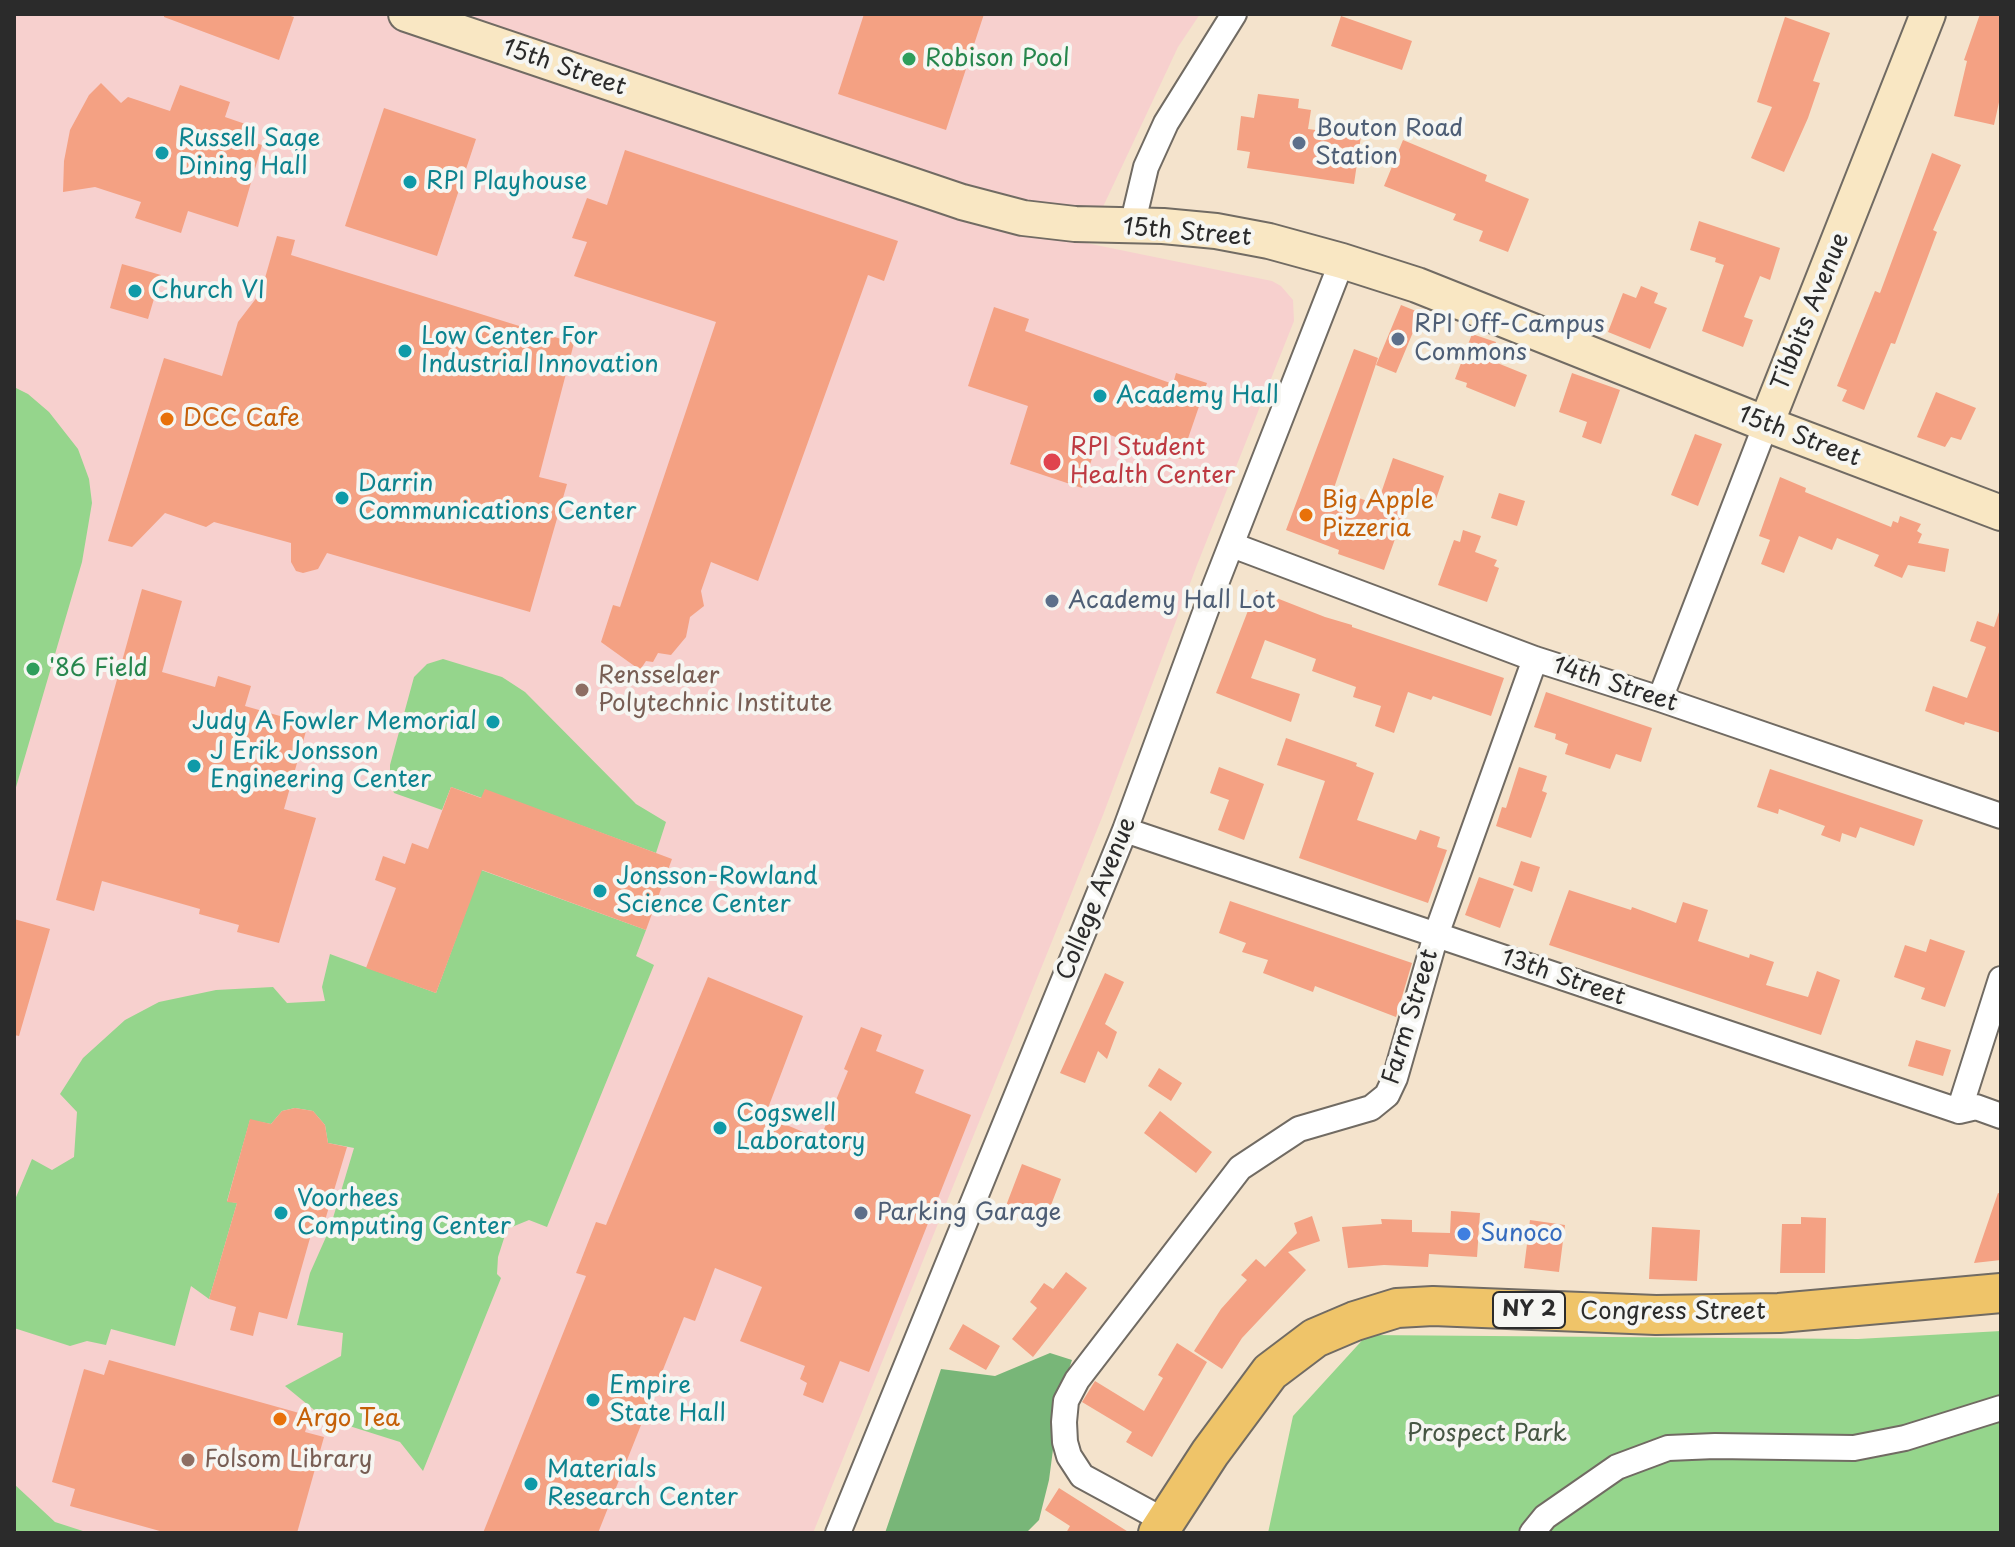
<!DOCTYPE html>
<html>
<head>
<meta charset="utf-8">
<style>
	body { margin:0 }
	#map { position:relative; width:2015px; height:1547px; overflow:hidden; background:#f4e3cc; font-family:"Playpen Sans",sans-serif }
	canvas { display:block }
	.frame { position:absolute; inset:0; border:16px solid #2b2b2b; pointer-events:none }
</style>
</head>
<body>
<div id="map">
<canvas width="2015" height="1547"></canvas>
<div class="frame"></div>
</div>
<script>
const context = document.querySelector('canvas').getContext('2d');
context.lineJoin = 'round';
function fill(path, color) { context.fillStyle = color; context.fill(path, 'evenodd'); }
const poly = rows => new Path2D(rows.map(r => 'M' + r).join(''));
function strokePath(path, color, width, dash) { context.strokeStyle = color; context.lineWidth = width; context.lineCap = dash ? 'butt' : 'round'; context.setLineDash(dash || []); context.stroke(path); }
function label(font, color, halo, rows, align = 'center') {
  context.font = font + ' "Playpen Sans",sans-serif'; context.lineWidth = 8; context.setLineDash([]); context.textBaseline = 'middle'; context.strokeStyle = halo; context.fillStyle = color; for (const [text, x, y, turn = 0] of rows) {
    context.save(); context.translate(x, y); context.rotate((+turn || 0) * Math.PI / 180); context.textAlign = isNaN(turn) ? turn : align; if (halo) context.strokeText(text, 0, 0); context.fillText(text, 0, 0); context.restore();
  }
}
fill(poly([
	[14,14,1200,14,1178,47,1086,243,1272,281,1281,286,1293,300,1294,321,1197,565,1103,815,813,1533,14,1533]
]), '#f7d0ce');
fill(poly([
	[14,387,28,394,49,412,78,449,89,479,92,503,82,562,14,794],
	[443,659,502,677,525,692,636,804,666,822,656,853,485,790,482,798,451,787,442,810,394,793,390,782,390,765,414,677,427,664],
	[481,870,646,930,636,956,654,965,547,1227,529,1220,507,1229,498,1257,497,1274,501,1278,423,1471,400,1442,324,1418,285,1386,341,1356,343,1333,297,1325,310,1273,330,1228,354,1148,328,1143,325,1125,313,1111,295,1108,282,1111,271,1124,250,1120,227,1201,237,1203,209,1299,191,1286,175,1346,111,1329,106,1345,87,1341,70,1346,14,1328,14,1202,32,1159,52,1170,74,1157,77,1112,60,1094,83,1058,125,1020,159,1002,216,990,273,987,287,1003,325,1001,322,987,330,954,436,993],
	[2001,1331,2001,1533,1268,1533,1293,1416,1367,1335,1858,1339],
	[14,1484,55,1522,89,1533,14,1533]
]), '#95d58c');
fill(poly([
	[1050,1353,1072,1360,1060,1396,1049,1480,1039,1520,1026,1533,885,1533,941,1369,995,1376]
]), '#78b678');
fill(poly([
	[164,14,284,14,294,17,279,60,164,17],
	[864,14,984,14,946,130,838,94],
	[1980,14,2001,14,2001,93,1994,125,1954,116,1967,61,1964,60],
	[1341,16,1412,41,1402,70,1331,46],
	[1785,17,1830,33,1813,81,1820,83,1808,118,1784,172,1751,158,1772,107,1757,102],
	[101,83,121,103,128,97,170,111,180,85,230,102,225,117,254,127,249,141,262,145,238,227,188,211,181,233,135,218,141,202,95,187,63,192,64,161,70,130,89,95],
	[1258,94,1299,99,1298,108,1311,110,1308,129,1361,136,1354,184,1247,168,1250,152,1237,150,1241,116,1254,118],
	[384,108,476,139,437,256,345,226],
	[1403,140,1487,175,1485,181,1529,199,1508,252,1479,241,1483,231,1453,220,1456,214,1384,186],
	[625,150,898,241,884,281,868,275,758,581,711,562,701,591,704,606,690,617,686,637,671,655,658,653,653,662,646,661,640,670,601,642,613,605,620,607,716,322,574,276,587,242,572,238,587,198,607,205],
	[1932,153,1961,165,1933,230,1937,232,1895,344,1891,343,1864,410,1842,401,1847,390,1837,386,1875,291,1880,293],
	[1699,221,1780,248,1770,280,1760,276,1744,317,1753,320,1743,347,1702,331,1724,265,1715,262,1716,258,1690,250],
	[277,236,295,240,291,255,574,343,539,477,567,484,530,612,327,553,318,569,303,573,296,571,291,562,291,543,214,522,206,527,165,513,132,547,108,541,164,358,222,376,238,322,261,292],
	[122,264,161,275,148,319,110,308],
	[1641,286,1658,293,1654,303,1667,308,1650,349,1608,332,1623,293,1636,298],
	[1401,305,1421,313,1396,373,1376,365],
	[994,307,1029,319,1025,331,1173,384,1176,373,1207,383,1181,459,1101,432,1082,488,1010,464,1028,406,968,386],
	[1472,334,1496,342,1490,360,1527,375,1515,407,1466,387,1467,383,1455,379],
	[1354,349,1378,358,1334,488,1377,505,1393,458,1444,476,1435,502,1411,494,1384,570,1338,554,1339,550,1286,530],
	[1572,373,1620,390,1601,444,1582,437,1587,422,1559,412],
	[1936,392,1976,408,1961,440,1951,437,1945,447,1917,437],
	[1695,434,1722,444,1698,506,1671,495],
	[1780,477,1806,488,1805,492,1891,527,1893,521,1898,523,1900,516,1921,524,1917,531,1922,534,1918,543,1949,549,1945,572,1908,565,1902,578,1874,566,1879,555,1837,538,1832,550,1799,536,1784,573,1761,564,1770,540,1759,536],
	[1499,493,1525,501,1517,526,1491,518],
	[1463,530,1481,536,1475,552,1497,560,1494,566,1499,568,1487,602,1438,585,1454,540,1460,542],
	[142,589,182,601,162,672,215,687,218,676,251,686,245,706,308,724,284,809,316,818,279,943,237,932,239,925,199,914,200,909,102,881,94,911,56,900],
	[1256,590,1325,617,1352,625,1352,627,1504,678,1491,716,1433,696,1431,700,1408,692,1394,733,1375,726,1381,706,1353,697,1356,687,1312,671,1316,659,1265,640,1251,678,1300,694,1291,722,1216,693],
	[1999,612,2001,733,1965,722,1964,725,1925,711,1933,686,1967,698,1986,647,1970,641,1977,621,1994,627],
	[1546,692,1652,728,1641,762,1616,754,1610,769,1565,754,1568,744,1555,739,1556,734,1534,727],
	[1286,738,1357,763,1356,766,1374,773,1357,820,1416,840,1420,830,1440,837,1437,847,1447,850,1428,903,1299,858,1325,781,1277,765],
	[1219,767,1264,784,1244,840,1218,830,1229,800,1210,793],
	[1519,767,1547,776,1542,791,1547,793,1531,838,1496,826,1502,807,1506,808],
	[1770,769,1923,820,1914,846,1860,827,1856,838,1842,833,1840,842,1821,835,1825,826,1779,809,1778,814,1757,807],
	[451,787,481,798,485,789,672,859,646,930,482,870,436,993,366,968,396,888,375,880,383,856,405,864,412,843,428,849],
	[1521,861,1540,867,1532,892,1513,885],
	[1479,877,1514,889,1500,928,1465,915],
	[1569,890,1631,910,1632,907,1676,923,1683,902,1708,910,1698,941,1749,958,1750,954,1774,962,1766,985,1808,997,1817,971,1840,980,1821,1035,1549,945],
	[1230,901,1412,963,1396,1017,1315,986,1313,992,1263,973,1268,960,1242,952,1246,943,1219,933],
	[14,919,50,929,19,1036,14,1035],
	[1930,939,1965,951,1945,1007,1921,999,1925,988,1894,977,1905,945,1926,952],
	[1105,973,1124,982,1105,1024,1117,1032,1107,1059,1098,1051,1085,1083,1060,1073],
	[708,977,803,1016,765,1116,820,1139,848,1071,844,1069,861,1027,882,1035,876,1051,924,1070,915,1093,971,1115,869,1372,840,1361,823,1403,803,1395,807,1383,800,1379,805,1366,740,1341,762,1287,715,1268,695,1321,684,1317,598,1533,483,1533,586,1276,576,1273,596,1222,606,1225],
	[1916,1040,1951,1050,1943,1076,1908,1066],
	[1159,1068,1182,1083,1171,1101,1148,1086],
	[295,1108,313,1111,325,1125,328,1143,347,1147,323,1227,314,1224,287,1319,259,1312,253,1336,230,1330,236,1307,209,1299,237,1203,227,1202,250,1119,271,1124,282,1111],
	[1160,1111,1212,1152,1196,1173,1144,1133],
	[1022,1164,1061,1179,1043,1226,1004,1211],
	[1998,1193,2001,1194,2001,1260,1974,1263],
	[1451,1211,1480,1213,1477,1257,1429,1254,1428,1267,1384,1265,1348,1268,1342,1227,1382,1224,1381,1219,1412,1220,1412,1232,1450,1233],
	[1312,1216,1320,1241,1288,1252,1306,1270,1242,1338,1222,1369,1194,1351,1221,1309,1247,1280,1241,1275,1256,1259,1265,1267,1297,1233,1294,1223],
	[1801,1217,1826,1218,1825,1273,1780,1273,1782,1224,1801,1224],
	[1530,1220,1565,1225,1559,1272,1524,1268],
	[1652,1227,1700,1230,1697,1281,1649,1279],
	[1066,1272,1087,1288,1033,1357,1012,1339,1037,1308,1030,1302,1044,1283,1053,1289],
	[963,1324,1000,1346,986,1370,949,1349],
	[1177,1343,1207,1362,1152,1457,1126,1442,1132,1432,1082,1402,1095,1381,1144,1411,1163,1378,1158,1375],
	[109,1360,310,1416,305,1432,324,1437,297,1533,167,1533,70,1506,75,1489,52,1482,84,1369,104,1375],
	[1059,1488,1130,1533,1066,1533,1070,1526,1045,1510]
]), '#f4a183');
const street = poly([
	[1132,226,1146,167,1166,123,1234,14],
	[1232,545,1535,659,1660,699,2001,816],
	[1660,699,1766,424],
	[1125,830,1959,1111,1976,1107,2001,1116],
	[1959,1111,2001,979],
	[1165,1521,1082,1476,1069,1456,1065,1442,1064,1422,1066,1401,1077,1380,1240,1168,1299,1129,1371,1108,1387,1095,1395,1078,1436,935,1535,659],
	[838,1533,1125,830,1213,591,1342,261],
	[1532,1533,1545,1517,1617,1467,1668,1448,1715,1446,1854,1448,1905,1438,2001,1408]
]);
const secondary = poly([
	[406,14,962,202,1023,218,1075,224,1163,226,1216,231,1269,241,1342,261,1417,285,1766,424,2001,513],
	[1766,424,1928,14]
]);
const primary = poly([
	[1158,1533,1210,1453,1270,1372,1315,1338,1355,1321,1397,1308,1433,1306,1656,1315,1779,1313,2001,1293]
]);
strokePath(street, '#716b63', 28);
strokePath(secondary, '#716b63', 38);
strokePath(primary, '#716b63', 42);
strokePath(street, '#fff', 24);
strokePath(secondary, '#f9e7c3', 34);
strokePath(primary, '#efc469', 38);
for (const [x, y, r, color] of [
	[909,59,8,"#2e9e5b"],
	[1299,143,8,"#5c6f8a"],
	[162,153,8,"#0f9aa8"],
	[410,182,8,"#0f9aa8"],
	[135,291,8,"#0f9aa8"],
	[1398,339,8,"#5c6f8a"],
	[405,351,8,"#0f9aa8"],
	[1100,396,8,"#0f9aa8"],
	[167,419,8,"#e8710a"],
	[1052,462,10,"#e0444e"],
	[342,498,8,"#0f9aa8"],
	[1306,515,8,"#e8710a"],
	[1052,601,8,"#5c6f8a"],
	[33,669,8,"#2e9e5b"],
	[582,690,8,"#8d6e63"],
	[493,722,8,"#0f9aa8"],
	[194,766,8,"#0f9aa8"],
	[600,891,8,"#0f9aa8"],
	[720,1128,8,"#0f9aa8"],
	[281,1213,8,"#0f9aa8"],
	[861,1213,8,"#5c6f8a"],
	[1464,1234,8,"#3f7fe0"],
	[593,1400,8,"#0f9aa8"],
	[280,1419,8,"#e8710a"],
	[188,1460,8,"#8d6e63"],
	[531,1484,8,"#0f9aa8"]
]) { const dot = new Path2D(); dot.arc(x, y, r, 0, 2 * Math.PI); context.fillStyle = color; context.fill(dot); strokePath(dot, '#f6f6f2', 3); }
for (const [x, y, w] of [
	[1529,1310,72]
]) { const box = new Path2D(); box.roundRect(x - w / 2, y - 18, w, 36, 6); context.fillStyle = '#f6f6f2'; context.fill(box); strokePath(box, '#2b2b2b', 2); }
label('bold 22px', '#2b2b2b', null, [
	["NY 2",1529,1310]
]);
label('24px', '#27864d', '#f6f6f2', [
	["Robison Pool",925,59],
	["'86 Field",49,669]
], 'left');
label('24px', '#2b2b2b', '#f6f6f2', [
	["15th Street",564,68,19],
	["15th Street",1187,233,5],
	["Tibbits Avenue",1811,312,-68],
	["15th Street",1799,437,21],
	["14th Street",1615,685,18],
	["College Avenue",1097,899,-68],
	["13th Street",1563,978,19],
	["Farm Street",1411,1017,-73],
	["Congress Street",1673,1312]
]);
label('24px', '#4e5e75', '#f6f6f2', [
	["Bouton Road",1315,129],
	["Station",1315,157],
	["RPI Off-Campus",1414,325],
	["Commons",1414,353],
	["Academy Hall Lot",1068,601],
	["Parking Garage",877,1213]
], 'left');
label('24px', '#0d838f', '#f6f6f2', [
	["Russell Sage",178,139],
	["Dining Hall",178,167],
	["RPI Playhouse",426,182],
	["Church VI",151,291],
	["Low Center For",421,337],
	["Industrial Innovation",421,365],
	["Academy Hall",1116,396],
	["Darrin",358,484],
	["Communications Center",358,512],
	["Judy A Fowler Memorial",477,722,"right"],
	["J Erik Jonsson",210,752],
	["Engineering Center",210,780],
	["Jonsson-Rowland",616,877],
	["Science Center",616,905],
	["Cogswell",736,1114],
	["Laboratory",736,1142],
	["Voorhees",297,1199],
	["Computing Center",297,1227],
	["Empire",609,1386],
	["State Hall",609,1414],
	["Materials",547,1470],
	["Research Center",547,1498]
], 'left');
label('24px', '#c56008', '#f6f6f2', [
	["DCC Cafe",183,419],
	["Big Apple",1322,501],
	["Pizzeria",1322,529],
	["Argo Tea",296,1419]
], 'left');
label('24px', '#be3a42', '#f6f6f2', [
	["RPI Student",1070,448],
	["Health Center",1070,476]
], 'left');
label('24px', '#785e54', '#f6f6f2', [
	["Rensselaer",598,676],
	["Polytechnic Institute",598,704],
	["Folsom Library",204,1460]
], 'left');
label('24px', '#366cbe', '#f6f6f2', [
	["Sunoco",1480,1234]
], 'left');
label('24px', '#465643', '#f6f6f2', [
	["Prospect Park",1487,1434]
]);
</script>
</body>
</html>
